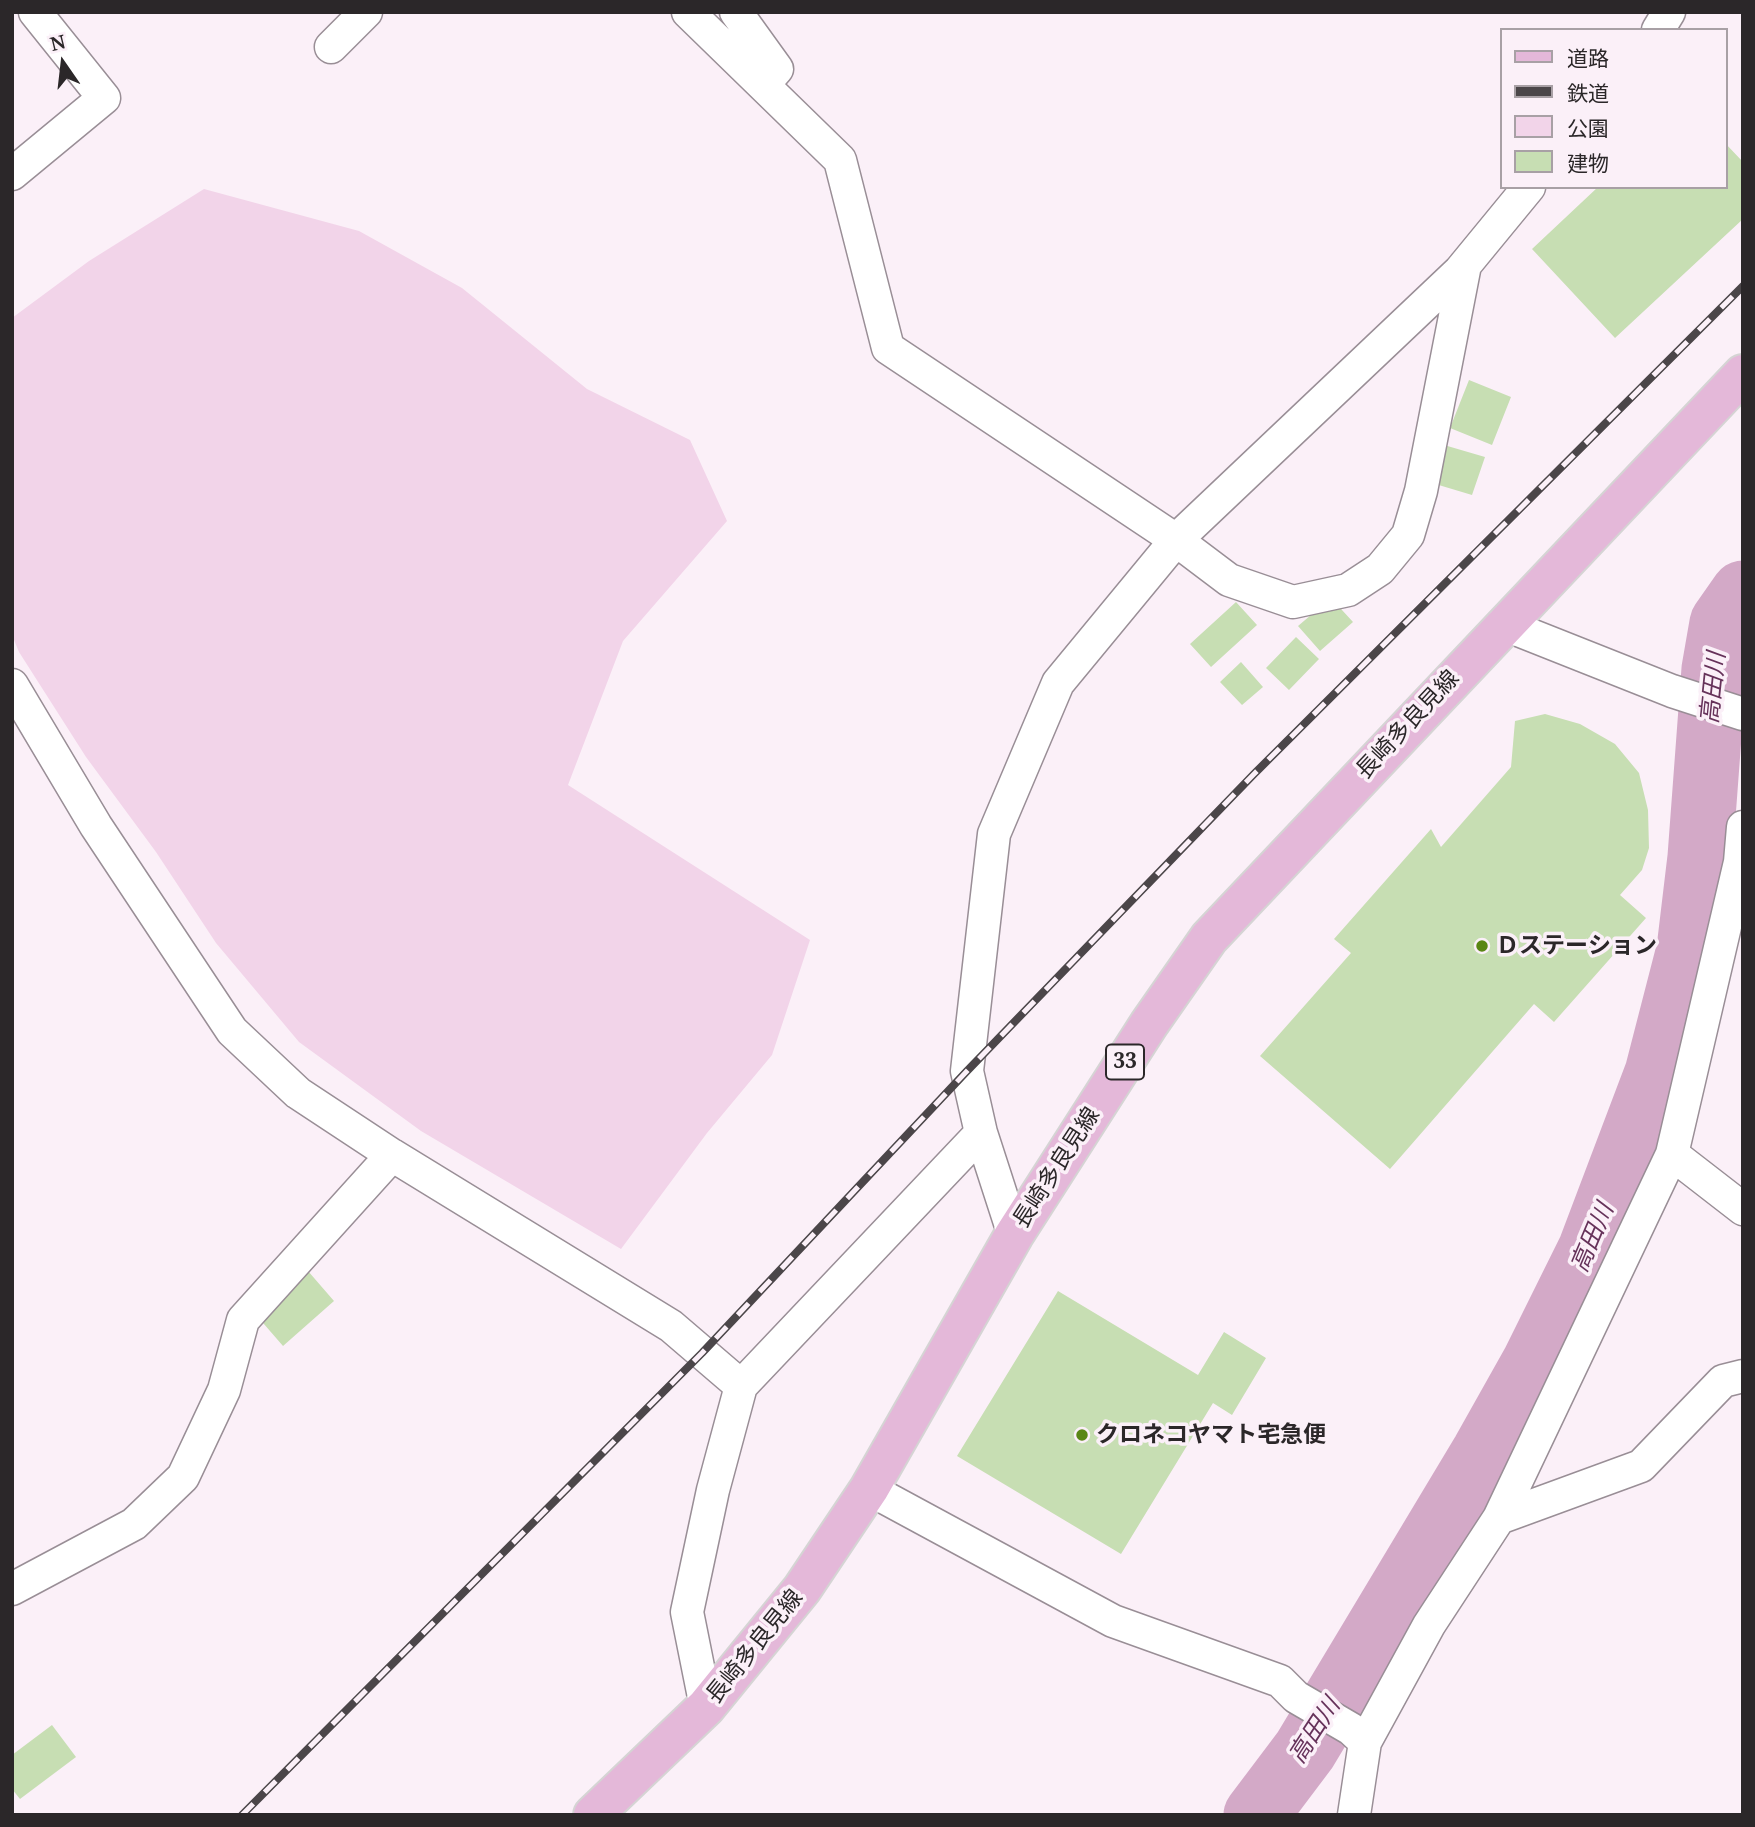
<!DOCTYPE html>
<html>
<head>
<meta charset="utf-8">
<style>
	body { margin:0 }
	#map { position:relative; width:1755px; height:1827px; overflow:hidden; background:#fbf0f8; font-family:"Noto Serif","Noto Sans JP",serif }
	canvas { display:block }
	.frame { position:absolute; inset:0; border:14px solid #2b2729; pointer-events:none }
	.legend { position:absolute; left:1500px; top:28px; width:228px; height:161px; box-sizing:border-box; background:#fbf0f8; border:2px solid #a8a0a5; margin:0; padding:9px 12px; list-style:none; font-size:21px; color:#2b2729 }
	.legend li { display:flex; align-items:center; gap:14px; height:35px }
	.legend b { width:35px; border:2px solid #a8a0a5 }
	.north { position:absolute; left:28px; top:28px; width:70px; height:70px; -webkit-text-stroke:5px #fbf0f8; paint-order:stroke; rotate:346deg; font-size:19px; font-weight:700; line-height:28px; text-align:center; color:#2b2729 }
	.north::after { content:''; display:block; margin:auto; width:24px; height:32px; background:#2b2729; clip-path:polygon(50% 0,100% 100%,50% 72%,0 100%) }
</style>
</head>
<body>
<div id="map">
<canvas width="1755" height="1827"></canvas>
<div class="frame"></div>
<ul class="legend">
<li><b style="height:9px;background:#e4b8d9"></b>道路</li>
<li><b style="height:9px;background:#4b4649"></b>鉄道</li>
<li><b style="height:19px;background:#f2d4e9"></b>公園</li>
<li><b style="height:19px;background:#c7deb3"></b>建物</li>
</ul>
<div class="north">N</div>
</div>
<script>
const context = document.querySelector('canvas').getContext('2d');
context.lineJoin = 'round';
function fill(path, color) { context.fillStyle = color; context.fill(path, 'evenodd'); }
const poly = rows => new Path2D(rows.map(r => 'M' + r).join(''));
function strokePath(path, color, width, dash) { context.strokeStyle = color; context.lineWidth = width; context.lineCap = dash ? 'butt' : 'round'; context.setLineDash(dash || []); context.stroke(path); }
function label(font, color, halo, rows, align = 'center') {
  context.font = font + ' "Noto Serif","Noto Sans JP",serif'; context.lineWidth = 7; context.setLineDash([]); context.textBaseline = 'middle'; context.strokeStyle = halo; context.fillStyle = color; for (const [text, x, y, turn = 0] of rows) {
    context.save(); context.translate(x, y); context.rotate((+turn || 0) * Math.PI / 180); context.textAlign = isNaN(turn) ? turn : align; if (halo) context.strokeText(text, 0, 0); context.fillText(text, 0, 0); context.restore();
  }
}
fill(poly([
	[204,189,359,231,462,288,587,389,690,440,727,521,623,641,568,785,810,940,772,1055,707,1133,621,1249,421,1131,299,1042,216,943,156,852,86,757,19,652,12,635,12,318,89,261]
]), '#f2d4e9');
strokePath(poly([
	[1256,1815,1305,1750,1484,1452,1534,1363,1590,1250,1657,1073,1689,949,1700,857,1714,669,1722,623,1743,593]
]), '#d3a9c7', 65);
fill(poly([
	[1725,143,1743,162,1743,219,1615,338,1532,249,1598,187,1725,187],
	[1469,380,1511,397,1492,445,1450,428],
	[1444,445,1485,457,1472,495,1432,483],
	[1331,598,1353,622,1320,651,1298,626],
	[1236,602,1257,625,1211,667,1190,644],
	[1296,637,1319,659,1289,690,1266,668],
	[1241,662,1263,687,1242,705,1220,682],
	[1545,714,1580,724,1615,744,1639,773,1648,810,1649,848,1642,870,1620,895,1646,918,1554,1022,1534,1004,1390,1169,1260,1056,1351,953,1334,939,1431,829,1441,847,1511,767,1515,721],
	[308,1271,334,1301,283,1346,257,1316],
	[1058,1291,1198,1375,1224,1332,1266,1358,1232,1415,1213,1403,1121,1554,957,1456],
	[52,1725,76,1757,20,1799,12,1789,12,1755]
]), '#c7deb3');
const street = poly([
	[688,12,840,160,888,348,1176,540,1229,580,1293,602,1348,590,1380,569,1408,535,1421,491,1465,265],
	[736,12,777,69,763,85],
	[1658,30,1669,12],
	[331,47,366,12],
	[12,174,104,98,35,12],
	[1503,624,1672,691,1743,714],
	[12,685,96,826,232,1031,298,1093,392,1155,671,1326,741,1386],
	[1672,1154,1743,1209],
	[1014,1235,981,1133,967,1071,994,834,1058,683,1176,540,1460,271,1529,187],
	[869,1489,1113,1621,1280,1681,1296,1697,1351,1729,1365,1742],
	[1499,1518,1672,1154,1740,862,1743,827],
	[12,1589,134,1524,183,1477,224,1390,243,1320,392,1155],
	[706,1707,687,1612,713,1490,741,1386,981,1133],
	[1354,1815,1365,1742,1429,1625,1499,1518,1641,1466,1723,1381,1743,1376]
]);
const primary = poly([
	[593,1815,706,1707,802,1589,869,1489,1014,1235,1149,1024,1209,938,1743,374]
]);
strokePath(street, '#998e96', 35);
strokePath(primary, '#d5d4d4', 42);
strokePath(street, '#fff', 32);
strokePath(primary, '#e4b8d9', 38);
const rail = poly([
	[242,1815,702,1353,967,1071,1254,774,1743,286]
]);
strokePath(rail, '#4b4649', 8);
strokePath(rail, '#fbf0f8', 5, [16]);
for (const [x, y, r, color] of [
	[1482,946,7,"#598614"],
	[1082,1435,7,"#598614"]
]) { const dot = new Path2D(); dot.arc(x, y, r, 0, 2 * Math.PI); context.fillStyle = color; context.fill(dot); strokePath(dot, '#fbf0f8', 2.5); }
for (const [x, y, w] of [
	[1125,1062,38]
]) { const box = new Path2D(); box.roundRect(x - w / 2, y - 17.5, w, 35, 5); context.fillStyle = '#fbf0f8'; context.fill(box); strokePath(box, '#2b2729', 2); }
label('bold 21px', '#2b2729', null, [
	["33",1125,1062]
]);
label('23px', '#2b2729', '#fbf0f8', [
	["長崎多良見線",1408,725,-47],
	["長崎多良見線",1057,1168,-57],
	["長崎多良見線",755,1647,-51]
]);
label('bold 23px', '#2b2729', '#fbf0f8', [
	["Ｄステーション",1496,946],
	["クロネコヤマト宅急便",1096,1435]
], 'left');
label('italic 24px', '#66325a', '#fbf0f8', [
	["高田川",1714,688,-84],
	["高田川",1593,1238,-67],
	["高田川",1315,1731,-57]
]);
</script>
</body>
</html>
